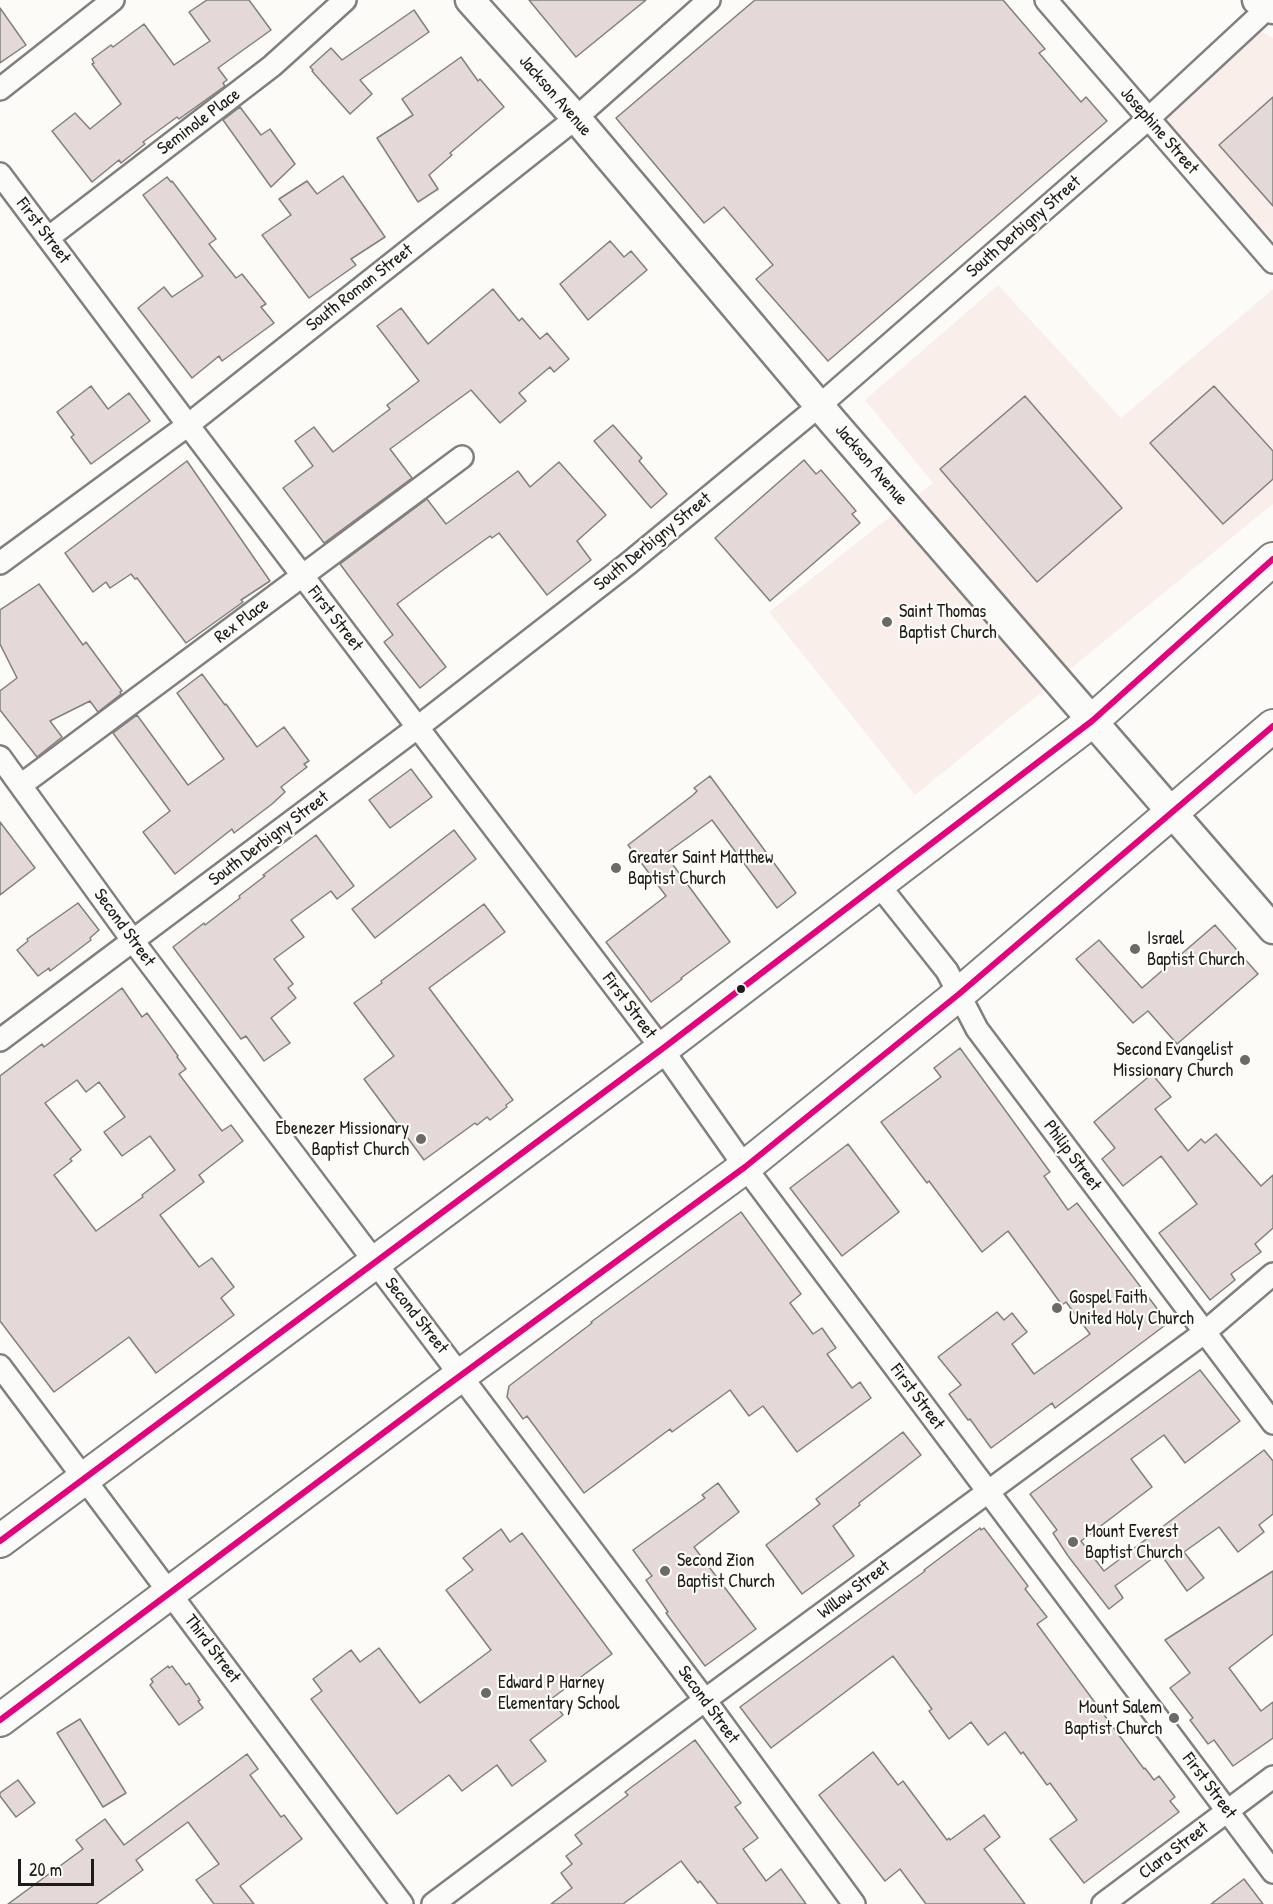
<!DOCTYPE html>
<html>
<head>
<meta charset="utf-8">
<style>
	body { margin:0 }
	#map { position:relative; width:1273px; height:1904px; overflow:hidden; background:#fcfbf8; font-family:"Patrick Hand",sans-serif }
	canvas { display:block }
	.scale { position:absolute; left:18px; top:1859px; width:76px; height:27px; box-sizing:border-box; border:3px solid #1c1c1c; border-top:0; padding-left:8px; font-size:18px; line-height:21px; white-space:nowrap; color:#1c1c1c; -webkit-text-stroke:4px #fdfcf7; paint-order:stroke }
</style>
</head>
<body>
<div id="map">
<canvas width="1273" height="1904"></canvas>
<div class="scale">20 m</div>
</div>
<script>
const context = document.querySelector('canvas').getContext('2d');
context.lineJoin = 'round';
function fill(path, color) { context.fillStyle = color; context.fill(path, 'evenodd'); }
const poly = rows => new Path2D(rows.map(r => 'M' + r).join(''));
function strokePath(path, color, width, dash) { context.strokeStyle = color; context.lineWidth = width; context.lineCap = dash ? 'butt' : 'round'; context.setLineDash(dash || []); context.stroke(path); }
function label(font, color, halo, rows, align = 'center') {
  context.font = font + ' "Patrick Hand",sans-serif'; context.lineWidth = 4.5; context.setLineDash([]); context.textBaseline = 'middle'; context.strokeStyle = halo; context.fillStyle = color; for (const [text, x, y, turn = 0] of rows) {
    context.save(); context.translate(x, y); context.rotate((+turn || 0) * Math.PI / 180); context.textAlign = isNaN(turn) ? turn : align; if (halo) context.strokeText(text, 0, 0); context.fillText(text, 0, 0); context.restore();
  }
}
fill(poly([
	[1256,29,1273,38,1273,241,1165,117],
	[998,285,1121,418,1273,289,1273,504,915,795,769,612,933,483,865,400]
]), '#f9eeea');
const building = poly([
	[207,0,249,0,271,30,218,68,227,80,223,83,225,86,179,119,177,117,143,142,145,144,121,163,119,160,92,182,52,131,75,113,90,129,121,104,92,64,94,63,92,59,111,45,113,47,144,24,174,65,210,41,189,12,207,0],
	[529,0,646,0,576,57,529,0],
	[755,0,1003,0,1045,49,1039,53,1081,102,1086,97,1107,121,828,361,756,279,773,265,724,207,704,223,616,118,755,0],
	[0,8,26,45,0,63,0,8],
	[414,10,429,32,360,80,372,94,350,114,312,71,313,70,310,67,331,48,342,60,414,10],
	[461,57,478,81,480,79,504,107,450,153,452,155,429,175,438,189,418,202,377,138,413,115,402,99,461,57],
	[1273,97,1273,206,1219,145,1273,97],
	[240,107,261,135,270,129,295,164,271,187,223,120,240,107],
	[343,176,385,237,351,259,356,265,309,298,262,235,291,215,279,199,307,181,317,194,343,176],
	[167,177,171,182,172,181,216,239,209,244,236,278,242,274,266,304,261,307,274,323,222,361,219,356,192,378,138,308,164,287,172,297,203,276,143,195,167,177],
	[610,241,624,257,631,251,647,270,588,320,560,284,610,241],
	[493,289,519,321,522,318,540,339,547,333,569,359,554,372,550,367,519,393,526,401,500,423,471,390,390,449,412,478,324,543,283,488,313,466,295,441,314,427,333,452,390,409,387,405,419,381,377,326,401,308,428,344,493,289],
	[91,386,108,409,129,393,150,421,91,464,71,437,74,435,57,412,91,386],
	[1214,386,1273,451,1273,479,1223,524,1150,443,1214,386],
	[1025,396,1122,508,1037,582,940,469,1025,396],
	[613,425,642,458,639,461,667,494,651,508,594,441,613,425],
	[804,460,816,474,821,470,856,511,852,514,860,523,770,601,715,538,804,460],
	[187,461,270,581,241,600,243,602,186,643,137,578,135,579,131,574,110,588,106,582,93,592,65,553,187,461],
	[559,462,606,515,577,541,591,560,547,595,499,533,492,538,490,536,436,575,397,604,446,667,420,688,384,642,393,635,340,564,427,499,446,524,518,471,530,487,559,462],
	[39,584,83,645,86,642,122,691,120,692,121,694,98,712,90,701,50,721,62,737,37,757,0,710,0,691,17,678,0,644,0,610,39,584],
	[202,674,225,705,226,704,257,747,284,727,309,761,304,764,307,767,281,787,285,792,272,804,234,833,232,829,175,874,143,832,170,811,113,733,137,715,188,785,224,759,177,693,202,674],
	[411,769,432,797,390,828,369,800,411,769],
	[710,776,796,893,777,908,712,820,665,854,730,942,681,978,682,979,651,1002,606,942,666,896,628,845,693,795,697,791,694,788,710,776],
	[0,822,35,868,0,895,0,822],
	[454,830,476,859,375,938,352,909,454,830],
	[316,835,354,886,337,899,331,891,291,920,304,937,274,959,293,984,288,988,296,998,271,1018,290,1043,264,1061,246,1036,241,1039,173,947,204,923,205,925,240,898,239,896,265,876,263,875,316,835],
	[78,903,99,930,90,938,91,940,62,962,50,971,49,968,38,976,17,950,28,941,27,939,78,903],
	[484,904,505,932,429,988,513,1100,506,1105,507,1107,490,1120,487,1117,477,1125,475,1123,424,1160,364,1079,394,1056,354,1003,382,983,381,981,484,904],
	[1215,925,1258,974,1177,1044,1148,1011,1133,1023,1076,959,1099,940,1142,988,1215,925],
	[122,988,142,1017,147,1013,178,1056,177,1057,186,1069,179,1074,222,1131,231,1125,243,1141,199,1175,204,1182,160,1215,199,1267,212,1258,234,1287,221,1298,234,1315,156,1373,129,1337,54,1392,0,1321,0,1076,42,1044,44,1047,122,988],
	[77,1080,86,1092,99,1082,125,1117,104,1132,122,1156,150,1136,175,1170,142,1195,143,1197,96,1231,54,1175,72,1161,70,1159,81,1150,45,1103,77,1080],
	[960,1048,1050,1172,1044,1176,1068,1210,1077,1203,1168,1323,1055,1408,1052,1403,991,1448,970,1419,968,1420,949,1394,961,1385,938,1357,997,1312,1004,1320,1012,1313,1027,1332,1012,1344,1034,1374,1090,1334,1066,1302,1062,1305,1008,1231,982,1252,929,1181,927,1183,881,1122,941,1077,934,1068,960,1048],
	[1152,1074,1171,1097,1155,1109,1188,1151,1201,1139,1205,1143,1216,1134,1261,1186,1273,1175,1273,1228,1255,1244,1261,1252,1231,1274,1235,1280,1210,1300,1159,1233,1197,1204,1161,1156,1123,1186,1102,1159,1115,1148,1094,1122,1152,1074],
	[848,1144,899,1212,842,1256,790,1188,848,1144],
	[741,1212,801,1294,790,1303,813,1334,822,1328,836,1348,827,1354,852,1388,860,1382,871,1398,797,1452,763,1406,749,1416,730,1390,672,1432,670,1429,584,1493,527,1416,523,1419,507,1397,509,1386,592,1323,591,1322,741,1212],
	[1200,1370,1240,1421,1185,1463,1164,1435,1131,1459,1152,1487,1081,1541,1104,1571,1264,1450,1273,1461,1273,1514,1259,1525,1264,1532,1238,1552,1219,1527,1184,1552,1204,1578,1187,1591,1160,1553,1115,1586,1123,1598,1109,1609,1068,1556,1053,1533,1057,1530,1030,1494,1200,1370],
	[903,1432,921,1455,859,1503,860,1505,833,1526,854,1556,802,1594,766,1545,820,1504,816,1499,903,1432],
	[718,1483,739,1512,694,1547,756,1629,705,1666,666,1613,668,1612,646,1580,652,1576,633,1550,705,1498,702,1495,718,1483],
	[980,1528,981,1530,984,1528,1028,1586,1025,1589,1047,1617,1037,1624,1144,1769,1145,1768,1154,1780,1159,1776,1175,1797,1170,1801,1179,1812,1084,1883,1050,1839,1077,1820,1050,1783,1047,1785,1023,1752,1021,1754,1005,1732,988,1745,971,1722,949,1739,929,1711,932,1709,893,1656,771,1748,740,1707,925,1571,924,1570,980,1528],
	[501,1529,510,1542,522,1533,612,1654,551,1699,563,1715,530,1740,546,1761,512,1786,497,1765,462,1791,449,1775,397,1814,311,1699,322,1691,313,1679,351,1650,360,1662,379,1648,420,1703,491,1650,446,1590,473,1570,463,1558,501,1529],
	[1273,1571,1273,1634,1229,1668,1261,1711,1273,1702,1273,1738,1233,1766,1214,1740,1208,1744,1190,1720,1193,1718,1170,1688,1190,1673,1165,1640,1273,1571],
	[168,1666,169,1668,172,1666,186,1685,189,1683,200,1700,198,1701,203,1708,179,1725,150,1685,153,1682,151,1679,168,1666],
	[80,1719,126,1793,103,1807,57,1733,80,1719],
	[695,1740,741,1803,735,1807,758,1838,743,1849,766,1881,781,1869,806,1904,718,1904,700,1881,698,1883,681,1861,623,1904,551,1904,572,1888,561,1873,572,1864,566,1856,582,1844,575,1835,628,1795,625,1792,695,1740],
	[873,1752,898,1785,903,1781,947,1840,949,1838,950,1840,984,1815,1000,1837,984,1849,1025,1904,926,1904,900,1869,885,1881,819,1795,873,1752],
	[247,1754,258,1769,250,1775,281,1817,284,1815,302,1839,240,1886,254,1904,214,1904,196,1880,219,1864,188,1822,136,1860,143,1870,96,1904,8,1904,83,1849,76,1840,105,1819,124,1845,247,1754],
	[18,1780,35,1803,16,1817,0,1796,0,1793,18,1780],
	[1244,1879,1263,1904,1211,1904,1244,1879]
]);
fill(building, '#e4d9d6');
strokePath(building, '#81807f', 1.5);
const street = poly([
	[1046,0,1273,262],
	[0,89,113,0],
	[0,174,188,425,662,1049,745,1167,1273,1872],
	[48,238,272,66,345,0],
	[0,563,188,425,576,118,709,0],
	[0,757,133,941,705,1700,854,1904],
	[21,785,462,457],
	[878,884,947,971,977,1029,1273,1423],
	[0,1040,418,727,629,563,819,406,1148,119,1273,3],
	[0,1366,402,1904],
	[433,1904,705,1700,1205,1332,1273,1274],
	[1103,1904,1273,1777]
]);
const secondary = poly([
	[470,0,576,118,833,422,1273,929],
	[1257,0,1273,9]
]);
const primary = poly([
	[0,1541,662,1049,1092,721,1273,559],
	[0,1720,438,1392,745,1167,959,994,1273,726]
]);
strokePath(street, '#81807f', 26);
strokePath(secondary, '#81807f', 33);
strokePath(primary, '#81807f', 36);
strokePath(street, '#fbfbf9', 21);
strokePath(secondary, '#fbfbf9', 28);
strokePath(primary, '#fbfbf9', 32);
strokePath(poly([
	[0,1541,662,1049,1092,721,1273,559],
	[0,1720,438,1392,745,1167,959,994,1273,726]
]), '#e5007d', 6);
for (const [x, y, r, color] of [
	[887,622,6,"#6a6a69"],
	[616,868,6,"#6a6a69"],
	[1135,949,6,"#6a6a69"],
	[741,989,5,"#1c1c1c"],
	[1245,1060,6,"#6a6a69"],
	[421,1139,6,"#6a6a69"],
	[1057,1308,6,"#6a6a69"],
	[1073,1542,6,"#6a6a69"],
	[665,1571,6,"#6a6a69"],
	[486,1693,6,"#6a6a69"],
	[1174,1718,6,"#6a6a69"]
]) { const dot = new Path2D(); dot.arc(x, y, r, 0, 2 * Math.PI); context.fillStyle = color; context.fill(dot); strokePath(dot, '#fdfcf7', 2); }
label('18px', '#1c1c1c', '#fdfcf7', [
	["Jackson Avenue",555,96,49],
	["Seminole Place",199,122,-37],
	["Josephine Street",1159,131,49],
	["South Derbigny Street",1024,227,-41],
	["First Street",43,231,53],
	["South Roman Street",360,288,-38],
	["Jackson Avenue",871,465,49],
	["South Derbigny Street",653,542,-39],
	["First Street",335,619,52],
	["Rex Place",242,621,-37],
	["South Derbigny Street",269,839,-37],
	["Second Street",124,928,54],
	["First Street",629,1006,53],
	["Philip Street",1072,1156,53],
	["Second Street",416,1316,52],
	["First Street",917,1397,53],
	["Willow Street",854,1590,-37],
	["Third Street",212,1649,53],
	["Second Street",708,1705,54],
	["First Street",1209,1786,53],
	["Clara Street",1174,1851,-37]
]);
label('18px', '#1c1c1c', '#fdfcf7', [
	["Saint Thomas",899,612],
	["Baptist Church",899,633],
	["Greater Saint Matthew",628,858],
	["Baptist Church",628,879],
	["Israel",1147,939],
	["Baptist Church",1147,960],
	["Second Evangelist",1233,1050,"right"],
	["Missionary Church",1233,1071,"right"],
	["Ebenezer Missionary",409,1129,"right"],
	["Baptist Church",409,1150,"right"],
	["Gospel Faith",1069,1298],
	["United Holy Church",1069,1319],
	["Mount Everest",1085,1532],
	["Baptist Church",1085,1553],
	["Second Zion",677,1561],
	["Baptist Church",677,1582],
	["Edward P Harney",498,1683],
	["Elementary School",498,1704],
	["Mount Salem",1162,1708,"right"],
	["Baptist Church",1162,1729,"right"]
], 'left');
</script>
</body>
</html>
